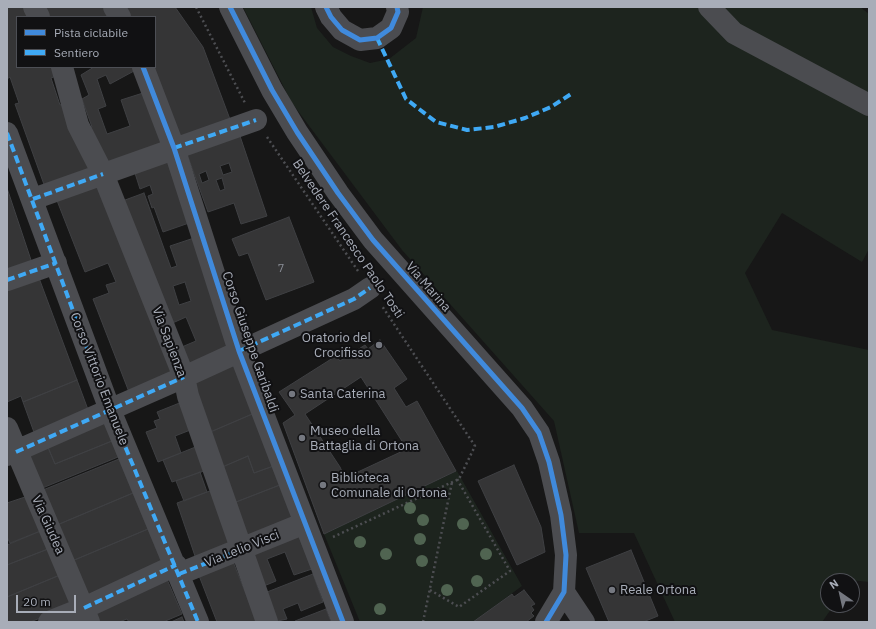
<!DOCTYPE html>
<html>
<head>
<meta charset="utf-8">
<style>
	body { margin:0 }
	#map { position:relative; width:876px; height:629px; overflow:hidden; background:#171717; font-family:"IBM Plex Sans",sans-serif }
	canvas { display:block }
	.frame { position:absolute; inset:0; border:8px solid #a8adb8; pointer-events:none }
	.legend { position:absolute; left:16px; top:16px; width:140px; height:52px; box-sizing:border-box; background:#111113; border:1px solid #4d4f55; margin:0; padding:5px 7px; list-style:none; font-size:12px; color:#a8adb8 }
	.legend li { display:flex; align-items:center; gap:8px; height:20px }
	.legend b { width:20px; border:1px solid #4d4f55 }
	.north { position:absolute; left:820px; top:573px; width:40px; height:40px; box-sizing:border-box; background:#111113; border:1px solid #4d4f55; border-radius:50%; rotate:326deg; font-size:11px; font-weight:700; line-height:16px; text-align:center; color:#a8adb8 }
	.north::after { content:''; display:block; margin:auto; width:14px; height:18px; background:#757880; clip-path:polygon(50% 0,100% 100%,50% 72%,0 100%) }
	.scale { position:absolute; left:16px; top:595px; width:60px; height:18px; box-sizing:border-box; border:2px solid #a8adb8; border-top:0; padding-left:5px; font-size:12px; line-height:14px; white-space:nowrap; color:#a8adb8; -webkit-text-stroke:3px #111113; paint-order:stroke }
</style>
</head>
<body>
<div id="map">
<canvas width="876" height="629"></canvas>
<div class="frame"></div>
<ul class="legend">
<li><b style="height:5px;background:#408adc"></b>Pista ciclabile</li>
<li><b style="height:5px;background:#3fa9f5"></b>Sentiero</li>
</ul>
<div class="north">N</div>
<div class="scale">20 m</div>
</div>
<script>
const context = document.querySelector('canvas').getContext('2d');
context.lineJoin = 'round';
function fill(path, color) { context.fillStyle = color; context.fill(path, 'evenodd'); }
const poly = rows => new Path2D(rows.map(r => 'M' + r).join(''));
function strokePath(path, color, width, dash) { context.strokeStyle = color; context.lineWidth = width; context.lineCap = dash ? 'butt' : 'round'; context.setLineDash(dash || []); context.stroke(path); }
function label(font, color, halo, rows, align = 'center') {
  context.font = font + ' "IBM Plex Sans",sans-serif'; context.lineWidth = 4; context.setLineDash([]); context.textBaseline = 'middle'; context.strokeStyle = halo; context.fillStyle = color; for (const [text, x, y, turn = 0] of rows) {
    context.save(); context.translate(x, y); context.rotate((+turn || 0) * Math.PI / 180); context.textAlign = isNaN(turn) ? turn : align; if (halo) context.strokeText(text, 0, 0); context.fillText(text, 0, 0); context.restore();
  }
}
fill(poly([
	[243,7,311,7,317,28,333,47,351,56,370,63,389,59,416,38,423,7,860,7,869,14,869,249,862,262,782,213,745,273,772,330,869,350,869,582,851,580,828,581,828,605,834,605,822,622,675,622,634,533,579,533,554,421,402,250,292,103],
	[457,471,522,586,473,622,360,622,324,534]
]), '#1d241e');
const building = poly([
	[7,7,24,7,28,17,17,17,17,67,53,67,56,76,51,78,60,105,65,103,91,175,46,190,15,104,19,103,10,77,7,79,7,7],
	[42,7,104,7,110,17,46,17,42,7],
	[123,7,175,7,203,47,231,122,181,140,152,67,155,67,155,17,128,17,123,7],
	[94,67,132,67,134,71,110,84,106,75,97,79,106,106,98,109,107,134,130,126,121,100,143,93,163,147,106,169,86,129,92,127,82,99,89,95,81,75,94,67],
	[240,136,267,216,241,224,234,203,208,212,187,154,240,136],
	[229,163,232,172,223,175,220,166,229,163],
	[206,171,209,180,202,183,199,174,206,171],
	[222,178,225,189,220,191,216,180,222,178],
	[166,158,189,223,163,232,154,207,152,208,148,196,153,194,150,185,140,189,134,170,166,158],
	[98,181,173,375,129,392,93,299,109,293,106,285,116,282,108,263,85,272,56,198,98,181],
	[7,188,33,266,7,275,7,188],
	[144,193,171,268,177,266,170,246,197,237,234,348,186,368,177,349,196,341,186,317,168,325,117,203,144,193],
	[185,282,191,301,179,305,173,286,185,282],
	[289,217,314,282,266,300,248,253,239,256,232,239,289,217],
	[39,278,77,380,23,402,21,396,7,402,7,290,39,278],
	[380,340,407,379,394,388,406,407,417,401,456,471,324,534,283,423,295,415,279,392,336,356,340,361,365,345,368,349,380,340],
	[361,377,407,449,345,478,340,467,305,414,361,377],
	[238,357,257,412,208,433,188,381,238,357],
	[77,380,90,415,35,435,23,402,77,380],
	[187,400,198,427,175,436,181,453,158,462,146,432,157,428,154,421,160,419,157,412,187,400],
	[257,412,279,464,254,473,248,456,220,468,208,433,257,412],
	[104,421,112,441,55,464,47,445,104,421],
	[112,441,118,457,40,489,26,454,47,445,55,464,112,441],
	[198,446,207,470,172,482,163,460,198,446],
	[248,456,254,473,279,464,285,483,236,502,220,468,248,456],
	[119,459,133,493,57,525,43,490,119,459],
	[514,465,541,527,545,552,517,565,478,481,514,465],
	[200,472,207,492,184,501,176,481,200,472],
	[285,483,299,519,247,539,236,502,285,483],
	[218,488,237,544,196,559,177,503,218,488],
	[133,493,148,529,72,561,57,525,133,493],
	[28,496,43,530,10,543,7,537,7,503,28,496],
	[148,529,164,568,89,600,72,561,148,529],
	[43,530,48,549,7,565,7,545,43,530],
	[298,534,312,569,294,575,285,552,267,559,276,581,259,588,246,554,298,534],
	[48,549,60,575,7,597,7,565,48,549],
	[631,550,658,616,643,622,609,622,586,568,631,550],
	[232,559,257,622,217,622,198,573,232,559],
	[313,574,323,602,301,611,298,603,283,609,287,619,273,622,262,594,313,574],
	[60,575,72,606,30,622,7,622,7,597,60,575],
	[166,577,182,614,163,622,129,622,127,619,119,622,96,622,91,609,166,577],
	[524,590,535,604,531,606,534,610,531,613,534,616,526,622,473,622,512,594,514,597,524,590],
	[326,609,331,622,295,622,295,621,326,609],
	[182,617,184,622,171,622,182,617]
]);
fill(building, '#353536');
strokePath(building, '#3f4043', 1);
strokePath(poly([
	[196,7,245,103],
	[267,137,358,271],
	[333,537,459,479,475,446,382,306],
	[430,590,459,607,510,571,457,479],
	[423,622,452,482]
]), '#4d4e52', 2.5, [2, 3]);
strokePath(poly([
	[34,7,39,17],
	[114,7,120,17],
	[230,7,272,90,297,132,338,193,373,240,522,408,539,433,549,462,561,515,566,555,564,592,546,622],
	[326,7,331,17,342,30,360,40,377,38,391,28,398,12,397,7],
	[709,7,734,33,869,105],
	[62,67,78,125,103,174,184,377,188,396,267,622],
	[143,67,174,148,239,351,343,622],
	[7,133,110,410,198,622],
	[33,199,256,120],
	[7,280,56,263],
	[7,428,89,622],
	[7,455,184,377,354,299,370,288],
	[179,574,305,523],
	[564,592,584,622],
	[49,622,84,608,176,565]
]), '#4b4c50', 22);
strokePath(poly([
	[377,38,406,99,436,122,467,130,494,127,525,118,551,107,571,94],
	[7,133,110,410,198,622],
	[174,148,256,120],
	[33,199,103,174],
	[7,280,56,263],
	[239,351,354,299,370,288],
	[16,452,184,377],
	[179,574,240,550],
	[84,608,176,565]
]), '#3fa9f5', 4, [8, 4]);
strokePath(poly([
	[230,7,272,90,297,132,338,193,373,240,522,408,539,433,549,462,561,515,566,555,564,592,546,622],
	[326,7,331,17,342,30,360,40,377,38,391,28,398,12,397,7],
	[143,67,174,148,239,351,343,622]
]), '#408adc', 5);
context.fillStyle = '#506451';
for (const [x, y] of [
	[410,508],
	[423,520],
	[463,524],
	[420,539],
	[360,542],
	[386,554],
	[486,554],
	[422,561],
	[477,581],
	[447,590],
	[380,609]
]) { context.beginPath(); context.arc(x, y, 6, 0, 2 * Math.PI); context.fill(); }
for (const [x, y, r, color] of [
	[379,345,4,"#757880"],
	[292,394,4,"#757880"],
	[302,438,4,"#757880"],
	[323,485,4,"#757880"],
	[612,590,4,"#757880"]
]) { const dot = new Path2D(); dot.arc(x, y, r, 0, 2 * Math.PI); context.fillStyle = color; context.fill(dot); strokePath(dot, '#111113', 1.5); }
label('11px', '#8b8f98', null, [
	["7",281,269]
]);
label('13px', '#a8adb8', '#111113', [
	["Belvedere Francesco Paolo Tosti",348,239,56],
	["Via Marina",428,287,49],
	["Via Sapienza",169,342,69],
	["Corso Giuseppe Garibaldi",250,342,71],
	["Corso Vittorio Emanuele",99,379,69],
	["Via Giudea",48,525,66],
	["Via Lelio Visci",242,549,-22]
]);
label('13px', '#a8adb8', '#111113', [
	["Oratorio del",371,338,"right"],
	["Crocifisso",371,353,"right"],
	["Santa Caterina",300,394],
	["Museo della",310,431],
	["Battaglia di Ortona",310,446],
	["Biblioteca",331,478],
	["Comunale di Ortona",331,493],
	["Reale Ortona",620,590]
], 'left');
</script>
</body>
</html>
